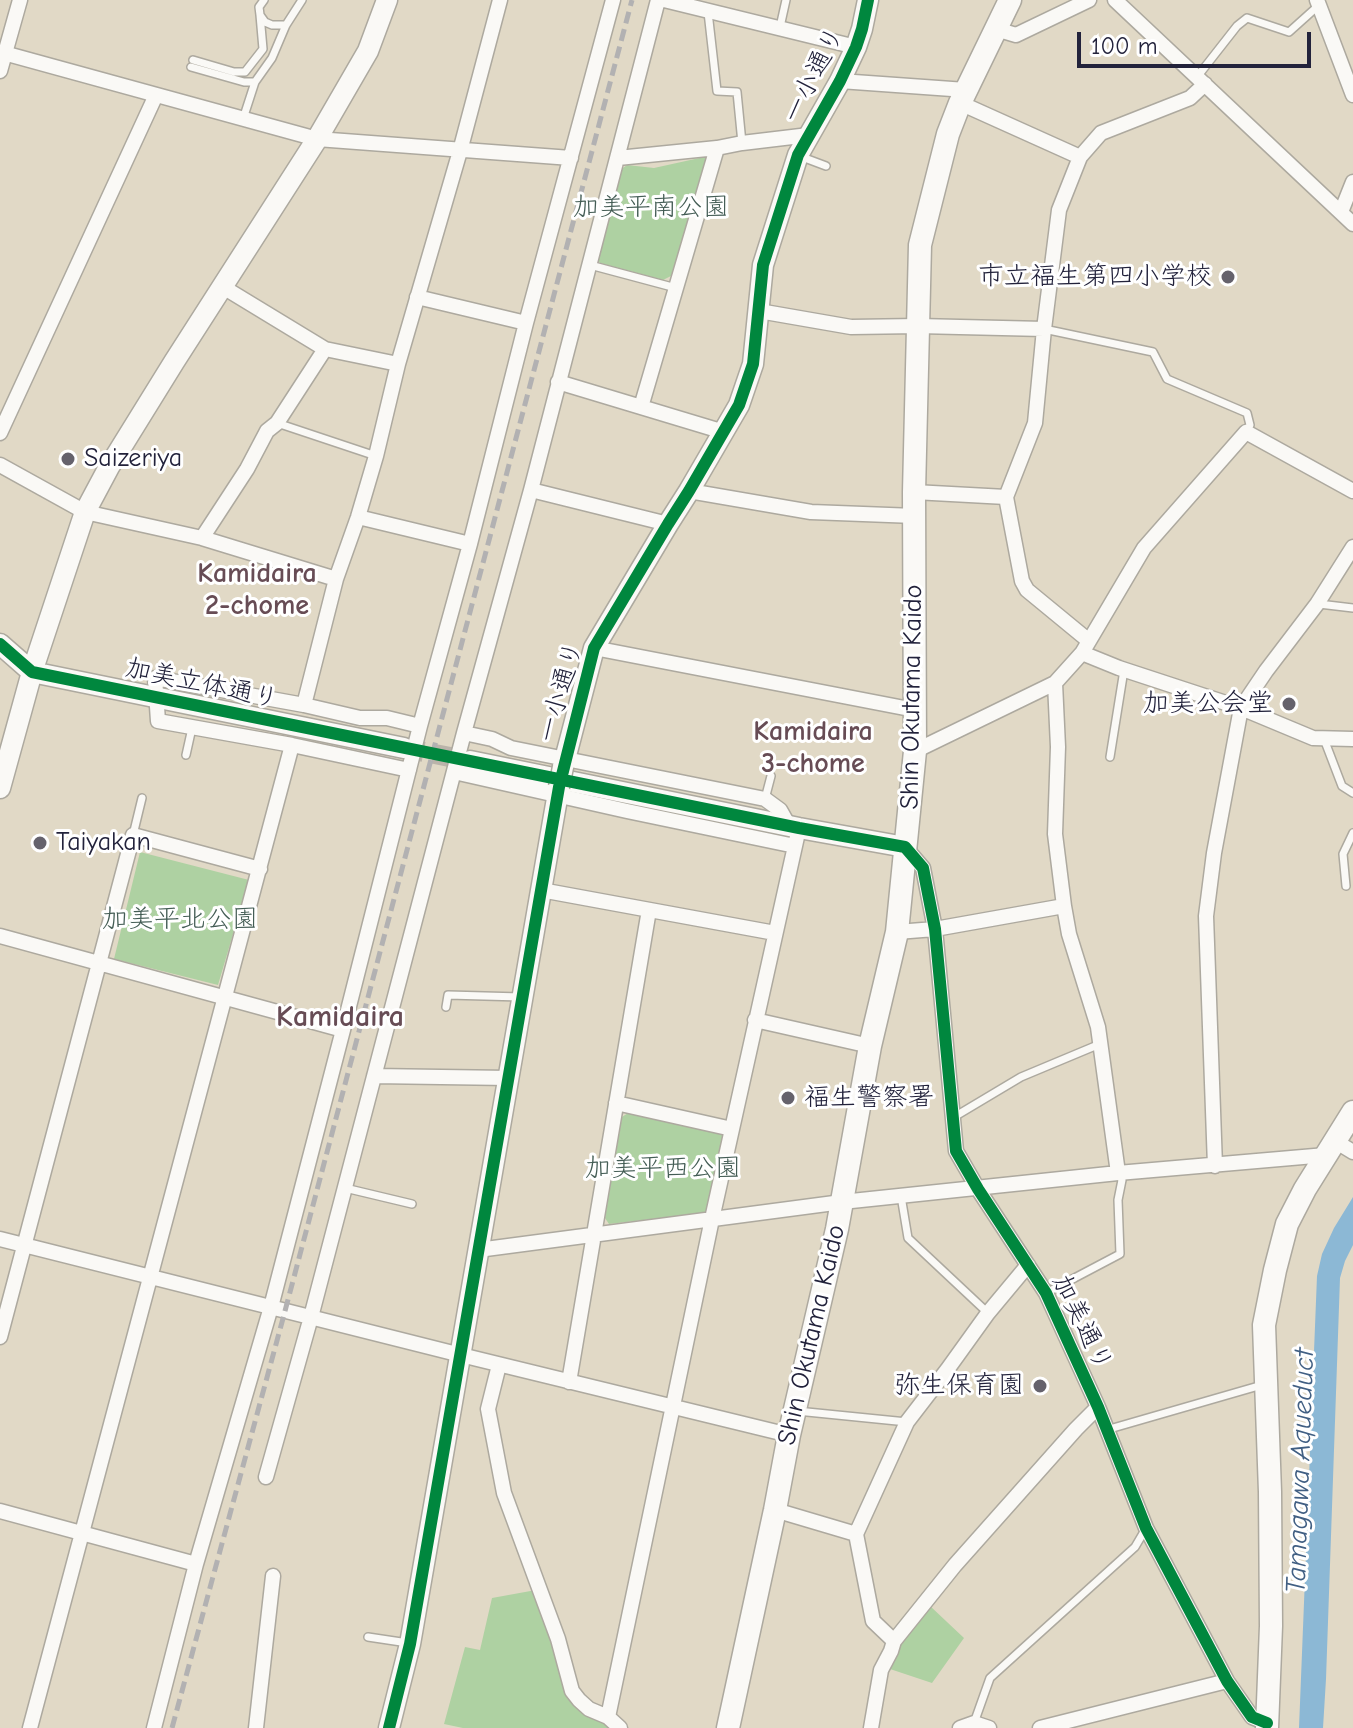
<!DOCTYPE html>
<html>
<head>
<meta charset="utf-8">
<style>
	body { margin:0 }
	#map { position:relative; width:1353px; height:1728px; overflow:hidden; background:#e1d9c6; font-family:"Comic Neue",sans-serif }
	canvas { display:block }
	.scale { position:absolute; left:1077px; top:32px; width:234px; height:36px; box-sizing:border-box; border:4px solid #22223b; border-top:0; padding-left:10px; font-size:24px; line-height:28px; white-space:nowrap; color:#22223b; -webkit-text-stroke:6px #fff; paint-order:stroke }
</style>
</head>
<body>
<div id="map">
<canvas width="1353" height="1728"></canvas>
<div class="scale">100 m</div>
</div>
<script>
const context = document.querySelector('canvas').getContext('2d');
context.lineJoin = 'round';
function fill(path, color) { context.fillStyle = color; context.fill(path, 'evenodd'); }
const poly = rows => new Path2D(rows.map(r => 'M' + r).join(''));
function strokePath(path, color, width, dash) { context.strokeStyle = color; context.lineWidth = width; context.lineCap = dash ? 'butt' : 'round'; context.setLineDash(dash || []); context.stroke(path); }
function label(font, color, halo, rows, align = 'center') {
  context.font = font + ' "Comic Neue","Klee One",sans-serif'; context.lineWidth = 6; context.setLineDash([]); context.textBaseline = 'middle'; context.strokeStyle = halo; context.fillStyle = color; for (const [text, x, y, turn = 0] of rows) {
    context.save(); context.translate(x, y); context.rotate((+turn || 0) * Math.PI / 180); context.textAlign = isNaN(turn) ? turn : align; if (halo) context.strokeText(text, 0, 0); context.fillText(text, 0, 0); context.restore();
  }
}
fill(poly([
	[704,157,707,160,671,276,663,280,600,263,596,257,619,171,627,165,654,168],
	[140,852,249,880,218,985,114,959],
	[628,1113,722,1132,727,1139,711,1207,704,1213,609,1224,605,1218,622,1117],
	[536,1590,561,1662,567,1698,579,1708,612,1728,463,1728,444,1724,465,1647,480,1650,492,1598],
	[929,1605,964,1638,932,1683,890,1669,901,1643]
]), '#aed1a2');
fill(poly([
	[1353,1197,1353,1245,1345,1261,1340,1278,1326,1679,1323,1728,1299,1728,1317,1276,1322,1254,1334,1228]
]), '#8cb8d5');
strokePath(poly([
	[404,748,470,761]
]), '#bbb4aa', 20, [20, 10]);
const lane = poly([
	[264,0,259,7,260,15,265,22,272,25,286,25],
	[708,12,717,91,737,92,742,143],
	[780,27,786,0],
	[193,60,234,72,245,72,263,49,260,15],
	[191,67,244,82,255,82],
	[1197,77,1237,26,1247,18,1289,32,1318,6],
	[243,119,255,82,272,58,286,25,302,0],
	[802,157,826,166],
	[590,265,676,288],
	[1044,329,1153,352,1167,379,1247,413,1250,425,1246,432],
	[277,423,376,456],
	[1319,604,1353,608],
	[1324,739,1342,786,1353,793],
	[186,755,192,728],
	[1110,757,1124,670],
	[765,799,771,776],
	[133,835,142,798],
	[1346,886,1343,854,1353,833],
	[446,1007,448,995,521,997],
	[954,1117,1021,1077,1100,1044],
	[345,1188,412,1204],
	[901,1196,908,1238,988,1313],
	[1046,1293,1120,1254,1118,1200,1122,1180,1118,1173],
	[797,1411,907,1422],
	[1106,1430,1262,1385],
	[368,1637,408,1643],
	[974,1723,990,1678,1135,1547,1145,1530]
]);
const street = poly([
	[664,0,856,47],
	[1115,0,1353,224],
	[1317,0,1353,95],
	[996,29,1016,35,1089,0],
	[0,52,317,139,571,158],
	[0,71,20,0],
	[840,81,966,90],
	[960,103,1080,157],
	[618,158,717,148,742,143,809,135],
	[1341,212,1353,182],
	[223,287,325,349,398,364],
	[417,297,526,323],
	[759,311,851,327,918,326,1044,329],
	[558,382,724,432],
	[641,407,717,148],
	[0,433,156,95],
	[0,465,85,512,202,538,336,579],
	[531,490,668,524],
	[689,491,811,512,915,516],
	[914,492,1006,497],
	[358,517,470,544],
	[202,538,247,469,267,431,277,423,325,349],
	[1089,641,1027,590,1022,581,1006,497,1035,423,1044,329,1059,210,1080,157,1101,133,1190,98,1205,84],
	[594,648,915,710],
	[1082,653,1119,668,1241,708,1313,738,1353,739],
	[1055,683,1058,747,1055,834,1064,906,1069,934,1098,1027,1118,1173],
	[304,705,336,579,358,517,376,456,398,364,460,151,500,0],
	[464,733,492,739,511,748,765,799,780,810,789,826],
	[915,751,1055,683,1082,653,1144,548,1246,432,1353,491],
	[409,770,292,745,158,721,155,678,304,705,360,718,387,718,420,726],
	[454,772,627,811,795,846],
	[905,847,923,868,935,929,956,1151,978,1189,1046,1293,1098,1407,1146,1528,1227,1681,1252,1717,1267,1723],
	[541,890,775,933],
	[897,932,935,929,1064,906],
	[0,936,343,1030],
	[755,1020,870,1046],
	[374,1076,509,1078],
	[616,1103,732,1129],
	[1335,1141,1353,1152],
	[1215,1166,1206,916,1214,853,1241,708,1266,671,1317,604,1353,547],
	[0,1239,461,1355,789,1435],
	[478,1250,842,1202,1118,1173,1326,1155],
	[0,1337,133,835,260,869],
	[499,1365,488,1409,504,1493,558,1639,572,1691,579,1700,589,1709,608,1717,620,1728],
	[569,1382,649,910],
	[266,1477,311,1317,464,733,531,490,658,0],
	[775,1510,856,1534],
	[0,1511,196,1564],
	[894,1641,873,1621,856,1534,907,1422,947,1370,988,1313,1028,1265],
	[608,1717,712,1219,799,828],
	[30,1728,292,745],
	[154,1728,196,1564,271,1307,343,1030,420,726,470,544,526,323,613,0],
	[256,1728,273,1576],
	[871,1728,881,1670,891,1651,894,1641,955,1565,1076,1429,1098,1407],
	[960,1728,974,1723,989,1728],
	[1040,1728,1227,1681]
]);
const secondary = poly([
	[0,644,32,672,404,748],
	[470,761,799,828,905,847],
	[563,767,594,648,668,524,689,491,739,405,753,364,763,265,798,155,840,81,856,47,862,29,868,0],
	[0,788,32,672,85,512,109,467,174,362,317,139,368,51,387,0],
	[389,1728,410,1644,559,787]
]);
const primary = poly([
	[728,1728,775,1510,789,1435,837,1229,870,1046,897,932,915,751,914,492,920,245,948,134,960,103,1010,0],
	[1267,1728,1271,1626,1270,1492,1264,1325,1275,1270,1287,1224,1305,1189,1353,1112]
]);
strokePath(lane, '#ada99f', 10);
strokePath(street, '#ada99f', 17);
strokePath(secondary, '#ada99f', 23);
strokePath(primary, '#ada99f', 25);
strokePath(lane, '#faf9f6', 7);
strokePath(street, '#faf9f6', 14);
strokePath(secondary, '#faf9f6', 20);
strokePath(primary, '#faf9f6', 22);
strokePath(poly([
	[172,1728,285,1311,632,0]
]), '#b2b1b2', 5, [12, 6]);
const secondaryBridge = poly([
	[559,787,563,767]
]);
strokePath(secondaryBridge, '#ada99f', 23, []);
strokePath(secondaryBridge, '#faf9f6', 20);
strokePath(poly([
	[0,644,32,672,799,828,905,847,923,868,935,929,956,1151,978,1189,1046,1293,1098,1407,1146,1528,1227,1681,1252,1717,1267,1723],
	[389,1728,410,1644,559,787,594,648,668,524,689,491,739,405,753,364,763,265,798,155,840,81,856,47,862,29,868,0]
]), '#00873e', 12);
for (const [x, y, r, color] of [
	[1228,277,8,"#65626c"],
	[68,459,8,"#65626c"],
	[1289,704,8,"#65626c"],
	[40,843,8,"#65626c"],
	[788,1098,8,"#65626c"],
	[1040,1386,8,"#65626c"]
]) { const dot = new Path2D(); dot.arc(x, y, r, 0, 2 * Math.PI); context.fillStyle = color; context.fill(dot); strokePath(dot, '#fff', 3); }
label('26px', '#22223b', '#fff', [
	["一小通り",814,75,-63],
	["加美立体通り",202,684,12],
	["一小通り",561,692,-74],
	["Shin Okutama Kaido",912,697,-89],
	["加美通り",1082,1323,64],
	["Shin Okutama Kaido",812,1335,-77]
]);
label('26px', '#445d55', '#fff', [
	["加美平南公園",651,208],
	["加美平北公園",180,920],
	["加美平西公園",663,1169]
]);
label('26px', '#22223b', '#fff', [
	["市立福生第四小学校",1212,277],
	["Saizeriya",84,459,"left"],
	["加美公会堂",1273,704],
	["Taiyakan",56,843,"left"],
	["福生警察署",804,1098,"left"],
	["弥生保育園",1024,1386]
], 'right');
label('bold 28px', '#674c55', '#fff', [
	["Kamidaira",257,574],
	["2-chome",257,606],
	["Kamidaira",813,732],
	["3-chome",813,764]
]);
label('italic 28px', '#415f83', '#fff', [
	["Tamagawa Aqueduct",1301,1471,-88]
]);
label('bold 30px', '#674c55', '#fff', [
	["Kamidaira",340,1018]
]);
</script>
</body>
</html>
